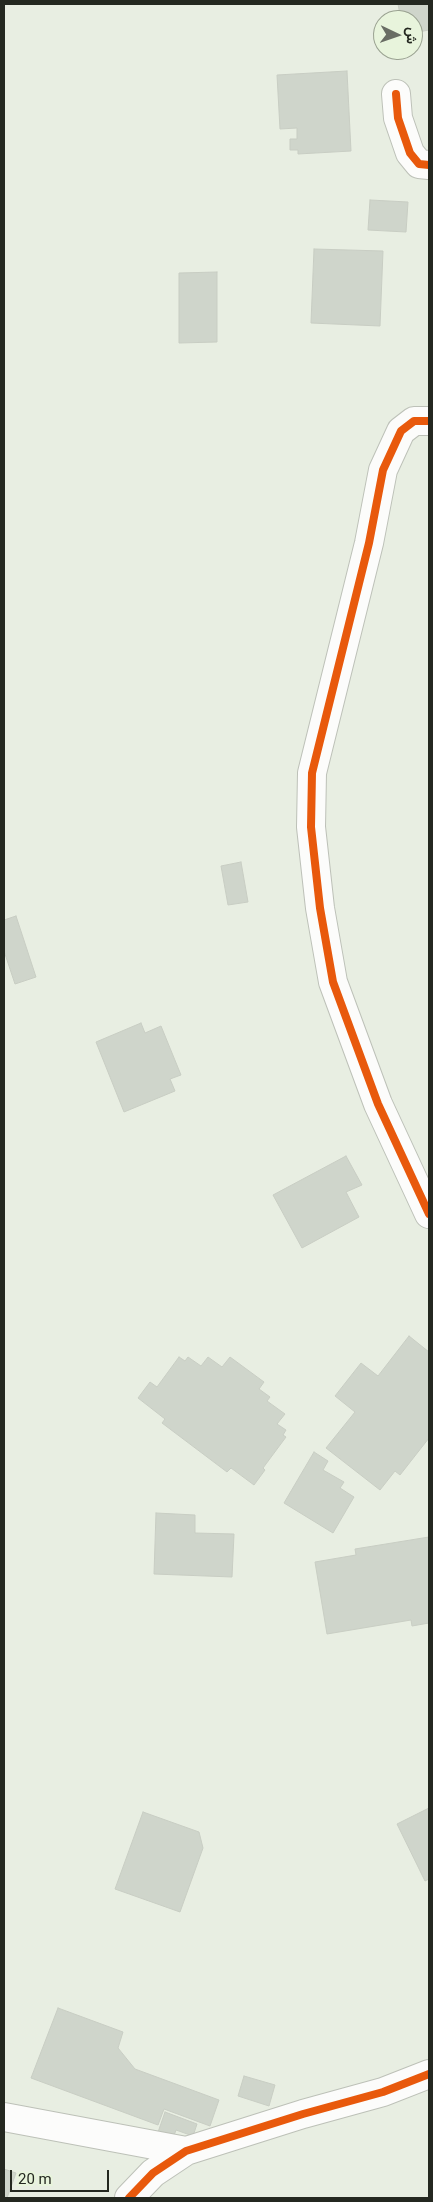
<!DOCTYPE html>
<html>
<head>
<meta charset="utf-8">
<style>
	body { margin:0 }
	#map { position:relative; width:433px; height:2202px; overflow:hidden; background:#e8eee2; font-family:Roboto,Vazirmatn,sans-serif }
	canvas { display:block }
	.frame { position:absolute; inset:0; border:5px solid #242820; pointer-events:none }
	.north { position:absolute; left:373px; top:10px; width:50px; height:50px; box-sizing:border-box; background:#e8f4dc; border:1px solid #9aa291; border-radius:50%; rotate:93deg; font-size:14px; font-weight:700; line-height:20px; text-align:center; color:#242820 }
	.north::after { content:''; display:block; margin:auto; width:18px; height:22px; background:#696d64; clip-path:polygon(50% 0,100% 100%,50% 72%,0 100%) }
	.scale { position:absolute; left:10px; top:2170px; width:99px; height:22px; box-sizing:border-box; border:2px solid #242820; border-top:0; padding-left:6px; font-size:15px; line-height:18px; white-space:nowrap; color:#242820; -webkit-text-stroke:4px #e8f4dc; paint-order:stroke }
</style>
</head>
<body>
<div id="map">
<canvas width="433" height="2202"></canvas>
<div class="frame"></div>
<div class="north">ش</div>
<div class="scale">20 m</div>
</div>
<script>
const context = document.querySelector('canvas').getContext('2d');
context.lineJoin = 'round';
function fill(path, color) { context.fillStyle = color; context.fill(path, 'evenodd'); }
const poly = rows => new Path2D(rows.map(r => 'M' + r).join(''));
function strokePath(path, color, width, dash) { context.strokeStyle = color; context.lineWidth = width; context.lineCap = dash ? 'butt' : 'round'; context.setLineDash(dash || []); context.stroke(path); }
const building = poly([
	[398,4,429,4,429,30,413,33,413,20,401,20,398,4],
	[347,71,351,151,298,154,298,150,290,150,290,139,297,139,297,128,280,129,277,75,347,71],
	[370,200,408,202,406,232,368,230,370,200],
	[314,249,383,251,380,326,311,323,314,249],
	[217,272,217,342,179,343,179,273,217,272],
	[241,862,248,902,228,905,221,866,241,862],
	[16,916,36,977,15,984,4,951,4,920,16,916],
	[141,1023,145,1033,161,1026,181,1075,170,1079,175,1091,124,1112,96,1042,141,1023],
	[346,1156,362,1185,346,1192,359,1217,302,1248,273,1195,346,1156],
	[409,1336,429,1352,429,1438,400,1475,395,1471,380,1490,326,1448,355,1412,335,1396,361,1363,378,1376,409,1336],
	[179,1357,185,1361,188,1357,201,1366,208,1357,222,1367,230,1357,264,1382,259,1389,270,1397,267,1401,285,1414,277,1424,286,1430,283,1435,286,1437,263,1468,265,1470,254,1485,231,1468,227,1472,162,1423,165,1419,138,1398,150,1382,157,1387,179,1357],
	[314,1452,328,1461,323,1470,344,1482,340,1488,354,1497,333,1533,284,1503,314,1452],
	[156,1513,195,1515,195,1533,234,1534,232,1577,154,1574,156,1513],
	[429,1537,429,1623,412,1626,411,1620,327,1634,315,1562,356,1555,355,1549,429,1537],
	[429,1808,429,1879,425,1881,397,1824,429,1808],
	[143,1812,199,1832,203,1848,180,1912,115,1889,143,1812],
	[58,2008,123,2032,118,2048,135,2069,219,2100,210,2126,164,2109,158,2125,31,2078,58,2008],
	[244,2076,275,2085,269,2106,238,2096,244,2076],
	[165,2112,197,2124,193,2136,176,2130,171,2144,156,2138,165,2112],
	[4,2169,16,2173,7,2198,4,2198,4,2169]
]);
fill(building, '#cfd5cb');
strokePath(building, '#c8cdc3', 1);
const minor = poly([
	[396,94,398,118,410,153,419,164,429,165],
	[429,421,414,421,401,431,383,470,369,543,312,773,311,827,320,908,333,982,378,1104,429,1214],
	[4,2117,186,2151],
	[129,2198,153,2173,186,2151,303,2114,383,2092,429,2074]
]);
strokePath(minor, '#bdc1b8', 30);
strokePath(minor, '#fcfcfb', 28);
strokePath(poly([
	[396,94,398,118,410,153,419,164,429,165],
	[429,421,414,421,401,431,383,470,369,543,312,773,311,827,320,908,333,982,378,1104,429,1214],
	[129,2198,153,2173,186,2151,303,2114,383,2092,429,2074]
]), '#e8590c', 8);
</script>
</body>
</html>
